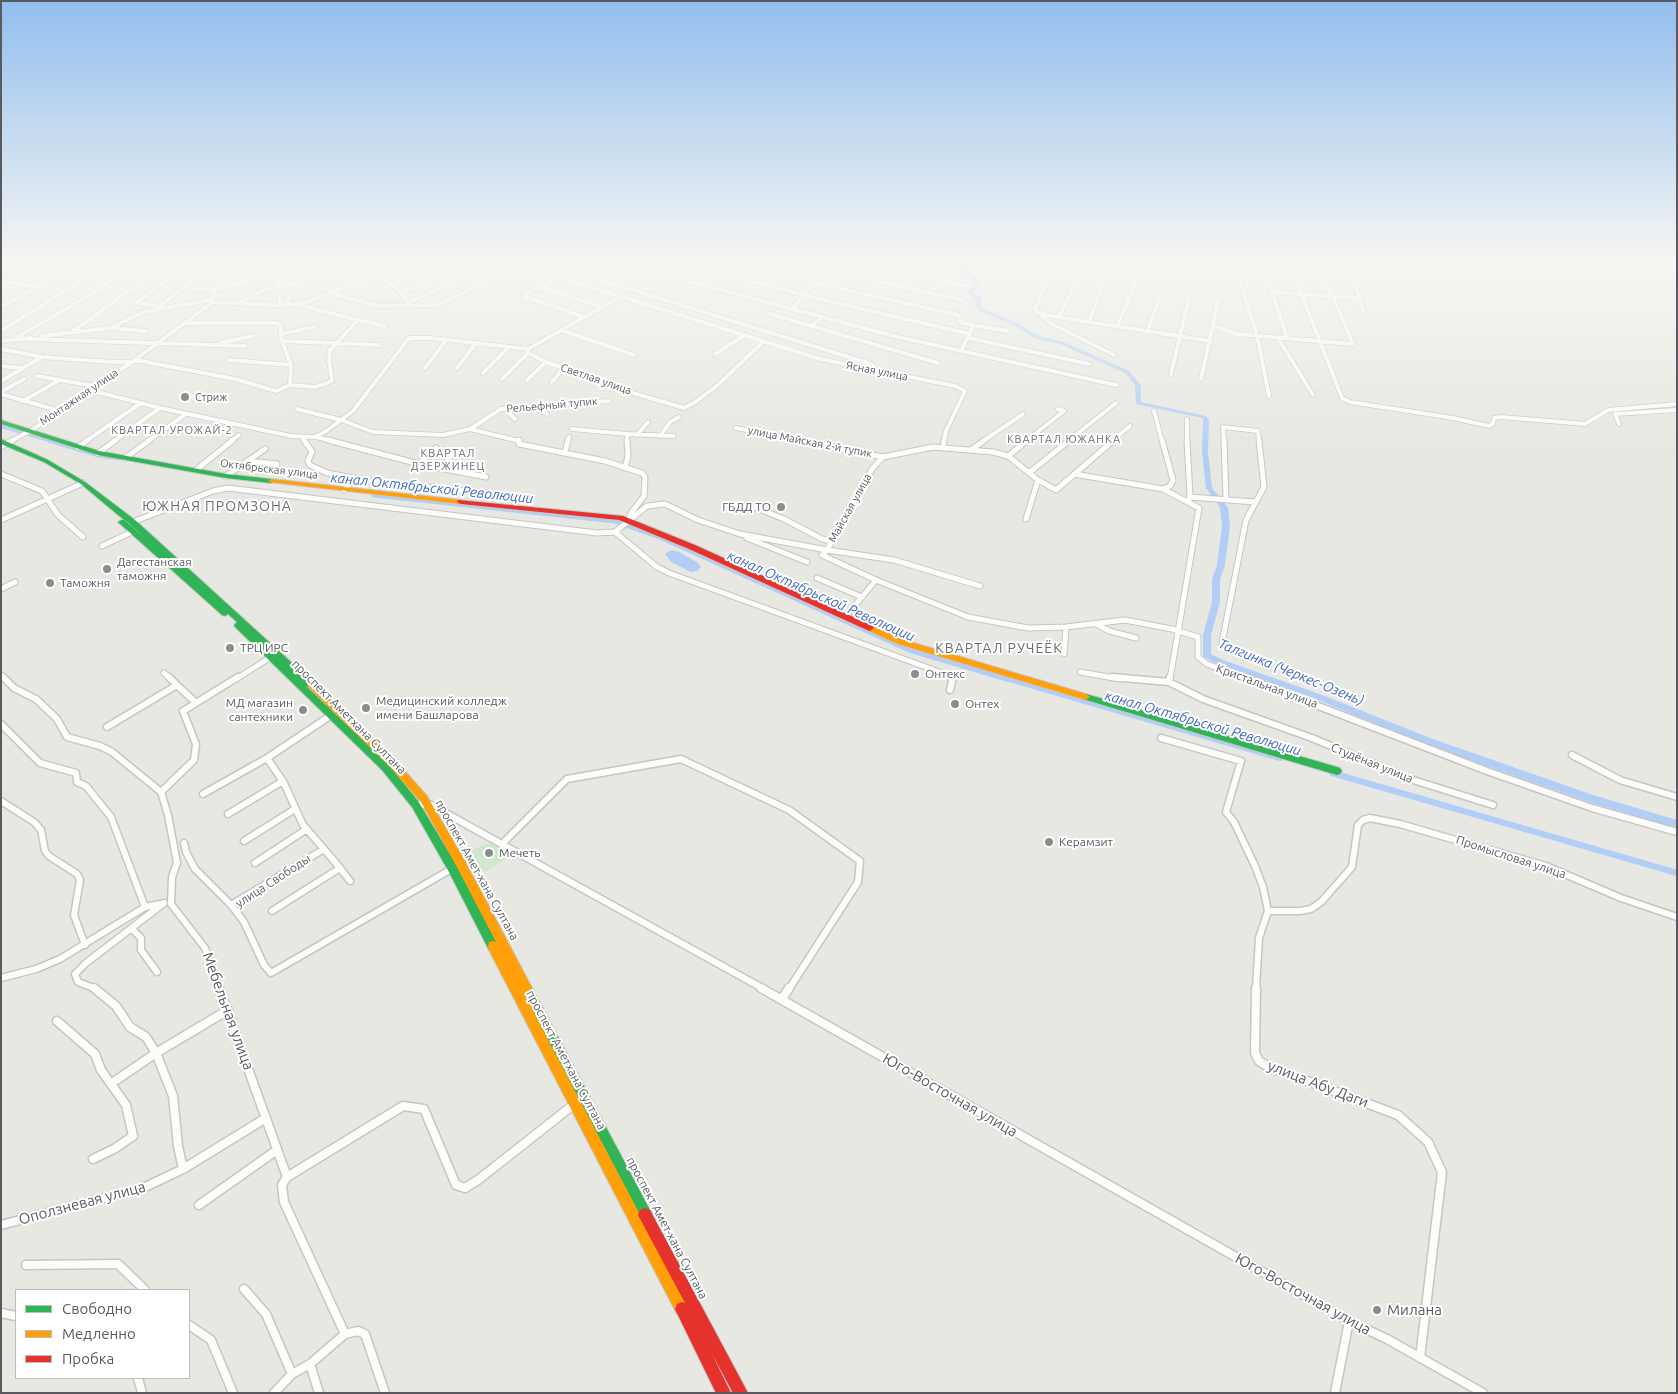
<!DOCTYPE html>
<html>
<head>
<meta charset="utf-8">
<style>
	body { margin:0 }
	#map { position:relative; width:1678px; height:1394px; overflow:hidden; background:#e8e8e2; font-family:Ubuntu,sans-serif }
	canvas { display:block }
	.frame { position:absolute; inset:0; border:2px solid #585a60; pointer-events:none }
	.legend { position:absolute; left:15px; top:1289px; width:175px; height:90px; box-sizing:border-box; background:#fff; border:1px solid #bcbdbf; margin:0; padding:6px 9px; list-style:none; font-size:15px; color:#585a60 }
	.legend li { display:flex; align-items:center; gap:10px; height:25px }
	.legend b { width:25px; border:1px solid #bcbdbf }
</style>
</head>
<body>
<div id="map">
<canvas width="1678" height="1394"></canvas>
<div class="frame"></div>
<ul class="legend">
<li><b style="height:6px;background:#30b455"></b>Свободно</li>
<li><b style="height:6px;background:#ff9f0a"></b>Медленно</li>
<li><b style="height:6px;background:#e5322d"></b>Пробка</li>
</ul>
</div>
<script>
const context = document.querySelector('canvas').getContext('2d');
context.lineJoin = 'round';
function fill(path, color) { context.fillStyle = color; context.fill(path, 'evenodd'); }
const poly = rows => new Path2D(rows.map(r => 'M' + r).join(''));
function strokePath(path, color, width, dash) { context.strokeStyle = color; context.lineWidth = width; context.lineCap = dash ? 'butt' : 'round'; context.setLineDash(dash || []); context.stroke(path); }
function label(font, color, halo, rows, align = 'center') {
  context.font = font + ' Ubuntu,sans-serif'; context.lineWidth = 4; context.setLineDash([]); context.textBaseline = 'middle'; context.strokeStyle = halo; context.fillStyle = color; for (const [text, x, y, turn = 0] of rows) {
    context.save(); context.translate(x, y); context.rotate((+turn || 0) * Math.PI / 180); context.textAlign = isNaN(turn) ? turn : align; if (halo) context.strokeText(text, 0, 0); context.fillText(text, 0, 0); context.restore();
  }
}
fill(poly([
	[493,842,514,854,481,874,468,851]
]), '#cfe6d0');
fill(poly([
	[671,550,679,552,697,562,701,567,697,571,691,572,671,562,665,554]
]), '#b2cef6');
strokePath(poly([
	[1,426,53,441]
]), '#b2cef6', 4);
strokePath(poly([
	[49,440,99,455,120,458],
	[374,495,615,521,662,538,909,650,1007,679]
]), '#b2cef6', 5);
strokePath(poly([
	[1003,677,1280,758],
	[1332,773,1677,873]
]), '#b2cef6', 6);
fill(poly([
	[955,259,960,259,971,270,972,275,981,284,974,291,982,299,981,307,982,308,1021,325,1038,336,1064,342,1129,371,1141,385,1141,402,1206,416,1209,420,1208,452,1212,488,1228,507,1230,526,1225,565,1220,579,1220,602,1211,635,1211,654,1223,660,1322,695,1433,739,1593,795,1677,820,1677,828,1592,803,1427,745,1316,699,1217,664,1204,657,1203,655,1203,635,1212,602,1212,579,1217,565,1222,526,1220,507,1206,488,1202,452,1203,420,1202,418,1136,404,1135,385,1125,373,1060,344,1034,338,1017,327,978,310,975,307,976,300,970,295,968,291,975,284,966,275,966,271,955,259]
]), '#b2cef6');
const streetFar3 = poly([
	[525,259,588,276,871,364,874,367,871,370],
	[592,259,621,267,634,267,898,337,1116,385],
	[629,259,634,267],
	[667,259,815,298,970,334],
	[726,259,797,279,958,315,961,323,1008,331],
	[801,259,825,270,962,300],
	[841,259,971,287],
	[906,259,961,271],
	[1058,259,1035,309,1050,323,1114,355],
	[1233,259,1257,335,1269,396],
	[1261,259,1287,338],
	[1288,259,1342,398,1350,402,1453,418,1489,426,1493,424,1494,418,1501,417,1585,424,1608,410,1677,404],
	[1347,259,1363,310],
	[1,263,65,273],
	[1056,263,1138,276,1117,327],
	[153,264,164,266],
	[356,268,377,259],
	[369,273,402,259],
	[559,277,820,359,955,386,965,391,946,431,944,441],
	[381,278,426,259],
	[1,281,38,287],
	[393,285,455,259],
	[276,286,284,278,320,259],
	[540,287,602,307],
	[193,289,216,289],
	[1272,292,1359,298],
	[330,293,376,276],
	[401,293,480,259],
	[280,295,280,305],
	[523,296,584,317],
	[523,296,561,276],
	[213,302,274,305,295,304,308,302,330,293,378,306,437,305,532,262],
	[409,302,507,259],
	[238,303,267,289,301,283,320,269,330,264,340,263,376,276,393,285,409,302,408,304],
	[285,305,290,296],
	[159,306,136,303,195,259],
	[1,307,90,259],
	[158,308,204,271,230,259],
	[792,309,834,259],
	[1037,312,1051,316,1210,341],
	[767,313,938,363],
	[1059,317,1083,268],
	[358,320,385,326],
	[1089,322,1108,272],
	[184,323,278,323,281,327,281,338,291,365,290,385],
	[811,326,823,317],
	[1213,326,1237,334,1353,344,1317,259],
	[110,328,146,331],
	[561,330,634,355],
	[1,331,78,283,91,269],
	[73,331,164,266],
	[1147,332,1159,299],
	[281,334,315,327],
	[41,336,110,328,144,312,210,300],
	[16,338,93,293,138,262,123,259],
	[968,338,1089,364],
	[1278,338,1313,395],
	[28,339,245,346],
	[1,341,31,338],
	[282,341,380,345],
	[220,343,252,336],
	[1,349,42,357,112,362,141,361,235,379,276,391,290,385],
	[528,349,528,353,546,362,604,381,609,386,684,408,697,401,719,384,764,341],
	[961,351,973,326],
	[715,354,745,335],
	[229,360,291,365],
	[1,366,21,368],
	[425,368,446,340],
	[457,368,476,343],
	[483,373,508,348],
	[1171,374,1189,298],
	[37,376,95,386],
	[502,379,528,353],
	[1201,379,1218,301],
	[527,380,546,362],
	[1,381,42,357],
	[552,382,564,368],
	[290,385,316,387,332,381,329,360,330,350,358,320,298,305],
	[89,390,160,408,291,436,314,437,325,432,353,411,409,338,430,338,528,349,620,297],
	[1,392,24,379],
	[1,394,60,411],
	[23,401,58,381],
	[532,408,547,414],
	[297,409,341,420,373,432,443,435,470,429,519,441],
	[509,409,510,414,515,419],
	[1154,411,1162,441],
	[1187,419,1187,441],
	[1619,424,1615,414,1677,410],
	[736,428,804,441],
	[470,429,501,409,609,401],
	[572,429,627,434,627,441],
	[29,432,132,362,213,302,210,300,216,289,263,276,259,265,283,259],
	[627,434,674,436],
	[637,435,648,422],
	[660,436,670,422,679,417],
	[316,437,333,441],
	[302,438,305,441],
	[11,441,26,433],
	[86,441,141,403],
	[114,441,160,408],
	[148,441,186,414],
	[231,441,239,435],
	[568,441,569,437],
	[983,441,1023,414],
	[1026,441,1064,411,1058,409],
	[1068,441,1116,403],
	[1112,441,1130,426],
	[1224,441,1223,427,1258,431,1259,441]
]);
const streetFar2 = poly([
	[304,440,312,452,308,461,310,465,327,473,369,481,486,493],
	[328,440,419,464,486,477],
	[519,440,519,444,605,461,642,473,645,477,644,496,631,513,628,521],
	[797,440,883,457],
	[1162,440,1173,480,1170,486,1163,489],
	[1187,440,1190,497,1188,502],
	[1224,440,1226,499],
	[1,447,13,440],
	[78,447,88,440],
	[943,447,944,440],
	[972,449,985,440],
	[565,452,568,440],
	[98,453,116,440],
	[1008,456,1028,440],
	[125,458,150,440],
	[247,461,277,464],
	[419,464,436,448],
	[441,468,452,455],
	[625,468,628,456,627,440],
	[196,470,233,440],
	[1030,472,1070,440],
	[1,474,42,491,58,515,83,537],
	[1074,474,1163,489,1199,508,1170,679],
	[226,476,265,449],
	[344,490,354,479],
	[1190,497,1255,502],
	[747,504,784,519,822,539,831,541],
	[1026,519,1038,480],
	[1,520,83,483],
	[130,523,213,491,228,488,597,533,615,532,657,567,669,573,953,677,953,679],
	[615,532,647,506,665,504,698,520,740,534,827,550,872,469,883,457,933,447,993,452,1008,456,1038,480,1056,490,1114,440],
	[747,538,807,562],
	[102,546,136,530],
	[817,578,862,597],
	[980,586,894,560,827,550,822,555,876,580,968,617,1028,628,1066,627,1125,620,1172,629,1198,637,1198,657,1207,664,1247,679],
	[1,589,15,582],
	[846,616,876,580],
	[1096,624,1109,631,1136,638],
	[1222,643,1246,520,1264,487,1259,440],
	[1064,654,1066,627],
	[1080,672,1120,679],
	[164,673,170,679],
	[1,675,5,679],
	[236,679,271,657]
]);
const streetFar1 = poly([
	[3,677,14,688,36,699,57,719,67,737,100,746,112,752,161,792],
	[169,677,177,685],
	[1112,677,1169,682,1203,699,1312,738,1410,779,1493,805],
	[1243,677,1487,771,1592,808,1677,832],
	[1169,682,1170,677],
	[950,690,953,677],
	[339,710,267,758,284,783,303,825,324,849,231,905,244,922,264,965,271,973,455,867],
	[1,724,40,763,76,773,77,782,86,786,111,817,145,907,160,904],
	[107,727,177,685,195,702],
	[1161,738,1241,761,1226,812,1234,822,1255,866,1263,887,1268,911],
	[1572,755,1620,780,1677,797],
	[203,794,267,758],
	[1,801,34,822,41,830,45,851,49,856,77,874,80,880,74,915,85,945],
	[415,804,431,805,764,989],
	[228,814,283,781],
	[244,841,295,809],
	[184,843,186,852,195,869,231,905],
	[502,844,567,779,681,759,789,810,860,861,858,882,789,989],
	[255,863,307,829],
	[340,868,350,881],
	[272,911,340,868,324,849],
	[132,929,141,938,141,950,157,972],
	[1,978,36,969,60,959,145,907],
	[96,989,78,982,75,974,86,963,164,903],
	[220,989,205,948,171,904,172,877,177,863,168,815,161,792,194,760,196,744,183,711,238,677],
	[1256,989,1259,938,1268,911,1300,911,1311,909,1321,902,1352,867,1358,825,1363,820,1370,818,1400,824,1546,866,1621,898,1677,917]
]);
const street = poly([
	[94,988,116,1006,130,1027,146,1037,156,1053,173,1096,178,1146,183,1169],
	[219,988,287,1177,282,1185,284,1202,345,1334],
	[761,988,1349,1321,1387,1339,1483,1393],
	[1256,988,1255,1053,1259,1061,1267,1066,1398,1115,1428,1142,1442,1172,1420,1358],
	[782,999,789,988],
	[57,1021,95,1054,101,1070,126,1105,133,1136,114,1149,93,1159],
	[112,1083,156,1053,228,1010],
	[287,1177,403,1106,424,1109,456,1185,465,1188,478,1180,577,1102],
	[199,1205,277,1150],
	[1,1225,143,1188,183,1169,266,1118],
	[26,1265,118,1264,145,1290],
	[244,1289,266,1314,292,1374],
	[1,1313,16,1316],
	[189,1325,211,1340,233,1393],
	[310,1364,319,1393],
	[138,1378,142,1393],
	[274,1393,292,1374,310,1364,345,1334,358,1331,365,1334,385,1393],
	[1335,1393,1349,1321]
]);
const fast = poly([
	[1,420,99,451,226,474,271,479,274,481,271,483,226,478,98,455,1,424,1,420],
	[1,439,48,460,85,482,135,520,314,683,315,685,314,687,311,688,306,686,388,764,418,801,457,866,497,942,498,946,497,950,493,951,489,950,449,872,412,807,382,770,235,627,234,625,237,622,228,614,225,616,222,615,118,522,122,520,125,520,158,550,129,524,81,484,44,462,1,444,1,439],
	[1086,694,1337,767,1340,768,1342,771,1340,774,1337,775,1083,699,1082,697,1086,694],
	[537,1003,541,1005,650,1210,652,1215,650,1220,645,1222,640,1220,533,1013,531,1009,533,1005,537,1003]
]);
const slow = poly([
	[271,479,461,500,465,502,461,504,269,482,269,480,271,479],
	[870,625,904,640,1086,694,1090,697,1086,700,898,644,867,630,866,628,870,625],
	[311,682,314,683,394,759,427,796,465,861,541,1005,543,1009,541,1013,537,1015,534,1013,687,1304,689,1309,687,1314,682,1316,677,1314,489,950,488,946,489,942,493,941,496,942,457,867,421,802,388,765,308,687,307,685,311,682]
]);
const jam = poly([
	[458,500,623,516,695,545,873,626,874,628,870,631,867,630,689,549,619,520,461,504,457,502,458,500],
	[645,1208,650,1210,748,1393,733,1393,711,1352,731,1393,716,1393,675,1309,677,1304,682,1302,685,1303,638,1215,640,1210,645,1208]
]);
strokePath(streetFar3, '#c5c6c4', 5.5);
strokePath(streetFar2, '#c5c6c4', 7);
strokePath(streetFar1, '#c5c6c4', 9);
strokePath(street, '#c5c6c4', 11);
strokePath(fast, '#c5c7c5', 2);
strokePath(slow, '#c5c7c5', 2);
strokePath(jam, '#c5c7c5', 2);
strokePath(streetFar3, '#fcfcfb', 4);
strokePath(streetFar2, '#fcfcfb', 5);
strokePath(streetFar1, '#fcfcfb', 6);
strokePath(street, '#fcfcfb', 8);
fill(fast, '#30b455');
fill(slow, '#ff9f0a');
fill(jam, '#e5322d');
strokePath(poly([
	[576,259,924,363,1007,380,1097,394],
	[405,385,610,388,629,392,733,425,874,449,893,450,932,443,1015,414,1072,400,1108,398,1677,471],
	[816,412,872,421],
	[877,421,906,425],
	[900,426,931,428,981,421],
	[1363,444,1677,483],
	[1358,454,1677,500],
	[128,474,158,487,179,500,233,521,258,527,329,534,390,548],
	[1585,492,1634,508,1677,515],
	[215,498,290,526],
	[383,544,462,569,505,587,567,608,686,661],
	[344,589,550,654,593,658,655,659,688,667,1104,858,1161,878,1211,900,1360,953,1401,958,1577,954,1614,960,1677,976],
	[611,593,663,647],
	[1443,719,1592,779,1677,809],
	[954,768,1054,817,1119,859],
	[1667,796,1677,799],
	[1252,921,1349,989],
	[958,923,1084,989],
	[1503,960,1605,977]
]), '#e2e2e1', 1, [0.5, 4.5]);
strokePath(poly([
	[1081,988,1187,1043,1259,1061,1409,1077,1677,1097],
	[1347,988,1402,1022,1462,1048,1510,1064,1561,1077,1613,1086]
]), '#e2e2e1', 2, [2, 9]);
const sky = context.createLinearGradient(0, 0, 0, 454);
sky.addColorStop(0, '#92beee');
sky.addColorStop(0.57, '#f5f5f2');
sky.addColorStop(1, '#f5f5f200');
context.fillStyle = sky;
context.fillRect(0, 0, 1678, 454);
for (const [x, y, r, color] of [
	[185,397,5,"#8a8c8e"],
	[781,507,5,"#8a8c8e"],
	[107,569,5,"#8a8c8e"],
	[50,583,5,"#8a8c8e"],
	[230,648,5,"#8a8c8e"],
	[915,674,5,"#8a8c8e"],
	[955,704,5,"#8a8c8e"],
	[366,708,5,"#8a8c8e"],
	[303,710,5,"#8a8c8e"],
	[1049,842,5,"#8a8c8e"],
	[489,853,5,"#8a8c8e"],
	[1377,1310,5,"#8a8c8e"]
]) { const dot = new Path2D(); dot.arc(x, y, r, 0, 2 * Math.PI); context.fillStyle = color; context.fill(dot); strokePath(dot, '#fff', 2); }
label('11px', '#585a60', '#fff', [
	["Ясная улица",877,371,11],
	["Светлая улица",596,379,19],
	["Монтажная улица",79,397,-34],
	["Рельефный тупик",552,405,-5],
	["улица Майская 2-й тупик",810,442,11],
	["Октябрьская улица",269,469,7],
	["Майская улица",850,508,-61]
]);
label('11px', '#585a60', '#fff', [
	["Стриж",195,397]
], 'left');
context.letterSpacing = '1px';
label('11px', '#696c72', '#fff', [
	["КВАРТАЛ УРОЖАЙ-2",172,430],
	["КВАРТАЛ ЮЖАНКА",1064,439],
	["КВАРТАЛ",448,453],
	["ДЗЕРЖИНЕЦ",448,466]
]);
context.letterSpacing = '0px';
label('12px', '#585a60', '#fff', [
	["ГБДД ТО",771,507,"right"],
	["Дагестанская",117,562],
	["таможня",117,576],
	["Таможня",60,583],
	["ТРЦ ИРС",240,648],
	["Онтекс",925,674],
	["Медицинский колледж",376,701],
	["имени Башларова",376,715],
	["МД магазин",293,703,"right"],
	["сантехники",293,717,"right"],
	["Онтех",965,704],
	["Керамзит",1059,842],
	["Мечеть",499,853]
], 'left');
label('12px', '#585a60', '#fff', [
	["Кристальная улица",1267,686,20],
	["проспект Аметхана Султана",349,717,45],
	["Студёная улица",1372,763,22],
	["Промысловая улица",1511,857,18],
	["проспект Амет-хана Султана",477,870,61],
	["улица Свободы",273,881,-33],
	["проспект Аметхана Султана",566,1060,62],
	["проспект Амет-хана Султана",667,1228,62]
]);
label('italic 14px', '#3f69c1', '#fff', [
	["канал Октябрьской Революции",432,488,6],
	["канал Октябрьской Революции",821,596,24],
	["Талгинка (Черкес-Озень)",1291,672,22],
	["канал Октябрьской Революции",1203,723,16]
]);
context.letterSpacing = '1px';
label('14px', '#696c72', '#fff', [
	["ЮЖНАЯ ПРОМЗОНА",217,506],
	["КВАРТАЛ РУЧЕЁК",999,648]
]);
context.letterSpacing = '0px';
label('15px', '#585a60', '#fff', [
	["Мебельная улица",228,1011,70],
	["улица Абу Даги",1318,1084,21],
	["Юго-Восточная улица",950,1095,30],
	["Оползневая улица",82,1203,-15],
	["Юго-Восточная улица",1303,1294,29]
]);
label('15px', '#585a60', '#fff', [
	["Милана",1387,1310]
], 'left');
</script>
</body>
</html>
